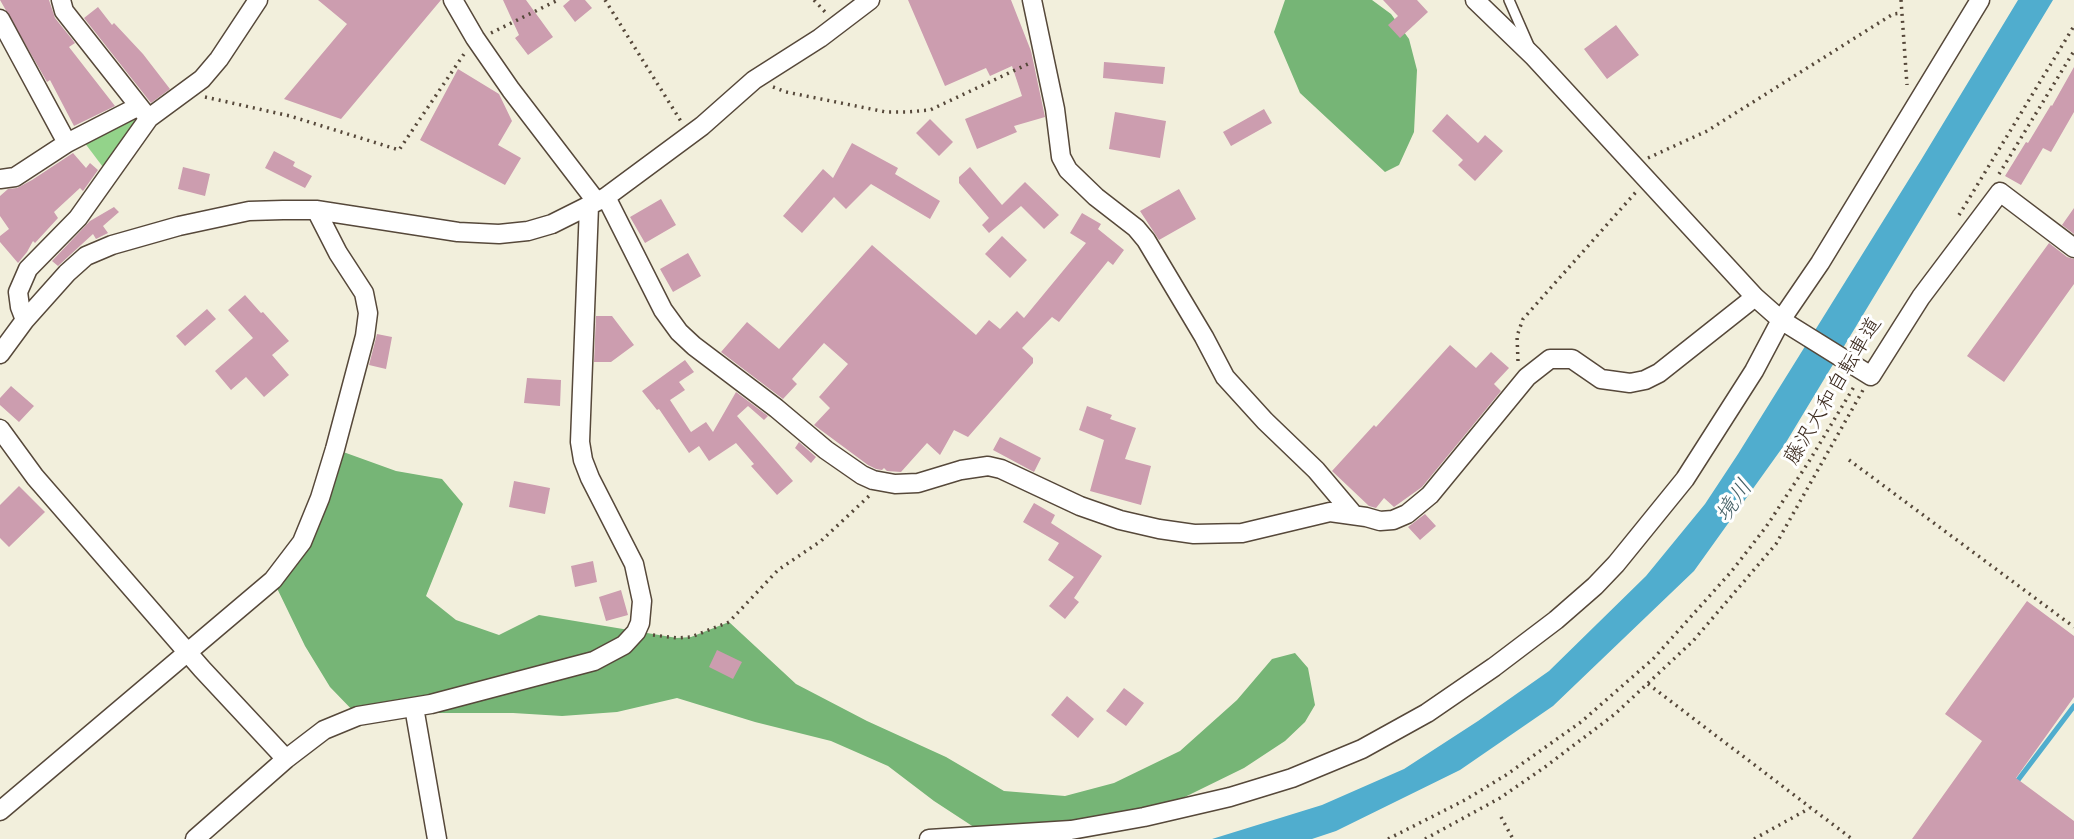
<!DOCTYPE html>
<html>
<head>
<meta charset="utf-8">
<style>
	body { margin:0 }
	canvas { display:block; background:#f2efdc }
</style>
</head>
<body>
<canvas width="2074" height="839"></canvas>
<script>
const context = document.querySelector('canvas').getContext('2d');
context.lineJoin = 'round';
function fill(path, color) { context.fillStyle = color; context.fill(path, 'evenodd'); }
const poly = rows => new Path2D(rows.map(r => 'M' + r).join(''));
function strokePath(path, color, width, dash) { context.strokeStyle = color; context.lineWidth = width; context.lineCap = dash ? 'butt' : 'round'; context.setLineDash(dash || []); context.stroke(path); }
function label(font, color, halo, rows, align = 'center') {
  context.font = font + ' Delius,"Klee One",sans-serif'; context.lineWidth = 6; context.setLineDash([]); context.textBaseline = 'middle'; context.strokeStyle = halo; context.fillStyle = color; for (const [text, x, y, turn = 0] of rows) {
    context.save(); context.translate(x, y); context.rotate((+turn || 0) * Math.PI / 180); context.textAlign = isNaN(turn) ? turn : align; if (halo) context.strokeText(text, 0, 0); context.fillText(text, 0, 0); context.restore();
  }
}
fill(poly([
	[139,106,149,118,109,175,81,138]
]), '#93d38a');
fill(poly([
	[1285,0,1372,0,1391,14,1409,39,1417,70,1414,132,1399,165,1385,172,1300,93,1274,32],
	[335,449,396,471,442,479,463,504,426,596,456,620,499,635,539,615,677,638,691,637,729,622,796,684,867,721,946,757,1004,791,1065,796,1114,783,1180,751,1237,700,1272,659,1295,653,1308,668,1315,705,1305,722,1285,741,1244,768,1144,817,986,835,934,801,888,766,831,741,755,722,677,698,617,712,562,716,513,713,384,713,358,716,330,687,305,646,273,580,302,542]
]), '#76b576');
fill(poly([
	[2018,0,2053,0,1785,444,1694,571,1553,706,1460,770,1336,831,1312,839,1212,839,1322,805,1404,769,1478,721,1549,671,1646,576,1705,504,1738,454,1921,160]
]), '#50adce');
strokePath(poly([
	[2015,784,2074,706]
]), '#50adce', 5);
fill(poly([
	[0,0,49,0,55,18,75,43,69,47,115,106,74,126,50,80,47,82],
	[318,0,441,0,341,119,284,99,347,24],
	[503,0,526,0,553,37,528,55,515,38,519,35],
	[570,0,585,0,592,8,575,22,563,6],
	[908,0,1011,0,1031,51,1045,117,1014,126,1017,132,977,149,965,119,1022,96,1012,66,990,76,986,68,945,86],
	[1383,0,1417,0,1428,12,1400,38,1388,25,1398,16],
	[98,7,112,25,114,23,143,54,170,89,151,103,84,18],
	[1616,25,1639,55,1607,79,1584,49],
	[1104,62,1165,67,1163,84,1103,78],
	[2074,67,2074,112,2051,152,2043,148,2021,185,2005,176,2026,142,2028,143,2051,105,2052,106],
	[458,69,499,94,512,121,498,145,521,158,505,185,420,140],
	[1264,109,1272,123,1231,146,1223,132],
	[1115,112,1166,121,1160,158,1109,149],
	[1447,114,1478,143,1485,135,1503,151,1475,181,1458,165,1463,160,1432,131],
	[930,119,953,142,939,156,916,133],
	[852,143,898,168,895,174,940,201,930,219,871,184,846,209,834,197,802,233,783,216,823,169,833,178],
	[274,151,295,162,293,166,312,176,305,188,265,168],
	[73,153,86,168,90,163,98,170,83,191,80,188,54,212,58,218,35,243,33,241,27,252,18,263,0,242,0,236,9,229,0,216,0,196,8,189,17,188,32,180],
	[183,167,210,174,205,196,178,189],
	[970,167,1002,205,1025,182,1059,215,1044,229,1021,206,989,233,982,225,989,218,959,183,959,177],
	[1179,189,1196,219,1159,240,1140,211],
	[661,199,676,225,645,243,630,217],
	[114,207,119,212,103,226,108,233,96,239,93,234,58,266,52,261,90,221],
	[2074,208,2074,234,2062,225],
	[1082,213,1101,224,1098,229,1124,250,1113,265,1108,261,1059,322,1052,317,1022,348,1033,358,1033,363,968,437,954,430,940,455,927,443,901,472,887,471,884,468,882,470,876,469,868,465,814,425,830,408,819,397,848,364,824,343,792,379,797,384,783,399,721,352,747,322,779,349,872,245,976,335,989,320,1000,329,1017,311,1024,318,1086,243,1070,233],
	[1002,236,1027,260,1010,278,985,254],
	[2049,243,2067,257,2074,259,2074,284,2004,382,1967,356],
	[688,253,701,276,673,292,660,269],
	[245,295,261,313,263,312,289,341,272,355,289,375,264,397,246,377,231,390,215,371,253,338,228,310],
	[207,309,216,319,185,346,176,336],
	[596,316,612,316,634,345,611,362,594,362],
	[377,334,392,337,386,369,369,365],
	[1450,345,1476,368,1491,352,1509,368,1494,384,1501,391,1422,487,1394,507,1384,498,1376,508,1369,506,1332,471,1374,425,1376,427],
	[685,360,694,372,679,382,685,390,670,400,691,432,706,422,713,432,736,392,768,416,764,420,748,406,737,416,793,481,777,495,751,466,754,464,736,443,709,461,699,446,689,453,659,409,657,410,642,391],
	[527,378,561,380,560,406,524,403],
	[11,386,34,406,19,422,0,405,0,398],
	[1087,406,1112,415,1110,419,1136,428,1125,459,1151,466,1141,505,1090,491,1104,440,1079,430],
	[1000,437,1041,458,1034,472,993,450],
	[799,442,816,457,811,463,795,448],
	[514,481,550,488,545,514,509,507],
	[19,486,45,512,9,547,0,538,0,505],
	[1034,503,1055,515,1051,523,1102,556,1074,598,1079,602,1065,619,1049,606,1074,577,1048,560,1059,543,1023,522],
	[1425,514,1436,526,1420,540,1408,527],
	[593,561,597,582,575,587,571,566],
	[621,590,628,615,606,621,599,597],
	[2027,601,2074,636,2074,697,2016,778,2074,821,2074,839,1912,839,1982,741,1945,714],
	[717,650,742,662,733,679,709,667],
	[1124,688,1144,703,1126,726,1106,711],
	[1067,696,1094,719,1078,738,1051,715]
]), '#cc9daf');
const lane = poly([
	[1509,0,1530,48]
]);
const street = poly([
	[61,0,64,11,146,115],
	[453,0,475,38,511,90,596,201],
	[1032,0,1055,109,1061,157,1068,170,1096,197,1136,228,1146,240,1204,337,1225,377,1265,421,1316,470,1354,515],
	[1475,0,1533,56,1755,297,1781,320,1871,376,1921,297,2000,192,2074,248],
	[0,19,67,143],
	[0,179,15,177,67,143,139,106],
	[606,197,663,310,679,332,694,346,776,408,826,450,862,475,873,480,895,484,918,483,961,470,988,466,1001,469,1080,506,1120,520,1159,529,1194,534,1242,533,1330,512,1366,517,1380,521,1393,520,1407,514,1430,495,1527,377,1550,359,1572,359,1601,379,1630,383,1645,380,1659,373,1755,297],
	[25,320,20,307,18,292,28,269,78,218,149,118,202,79,219,59,258,0],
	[0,354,25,320,67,273,86,256,112,245,179,226,249,211,283,210,316,210,458,232,499,234,528,231,552,224,606,197,702,126,754,80,820,38,870,0],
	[0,429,35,477,202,669,286,759],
	[414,707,437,839],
	[0,811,273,580,302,542,320,498,335,449,365,336,368,313,364,293,338,253,316,210],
	[195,839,286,759,324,730,358,716,431,704,594,661,624,645,636,632,640,623,642,601,634,564,590,478,583,460,580,442,589,206],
	[929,839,1071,830,1144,817,1230,797,1292,778,1362,749,1427,713,1494,667,1556,620,1595,586,1616,564,1685,479,1754,371,1781,320,1820,263,1980,0]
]);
strokePath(lane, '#56483a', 12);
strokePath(street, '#56483a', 21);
strokePath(poly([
	[605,0,682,123],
	[814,0,826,13],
	[1901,0,1907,85],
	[491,33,558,0],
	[773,87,786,92,886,112,907,112,930,110,1028,64],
	[205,97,290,116,399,150,464,54],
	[1648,158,1707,131,1893,14,1901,13],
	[1999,174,2074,51],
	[1959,215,2074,26],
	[1518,361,1517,336,1523,319,1636,192],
	[1849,460,2074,627],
	[653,635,677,638,691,637,729,622,778,570,821,541,869,496],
	[1648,684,1852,839],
	[1501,817,1513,839],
	[1388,839,1465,800,1506,775,1581,722,1653,659,1731,572,1766,527,1808,463,1855,385],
	[1425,839,1500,798,1545,767,1615,714,1693,641,1776,544,1863,390],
	[1754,839,1810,808]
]), '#56483a', 3.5, [2, 5]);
strokePath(lane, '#fff', 9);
strokePath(street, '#fff', 18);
label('21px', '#3b2a1e', '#fff', [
	["藤沢大和自転車道",1833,391,-59]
]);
label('italic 23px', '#435e64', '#fff', [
	["境川",1734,501,-55]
]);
</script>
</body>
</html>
